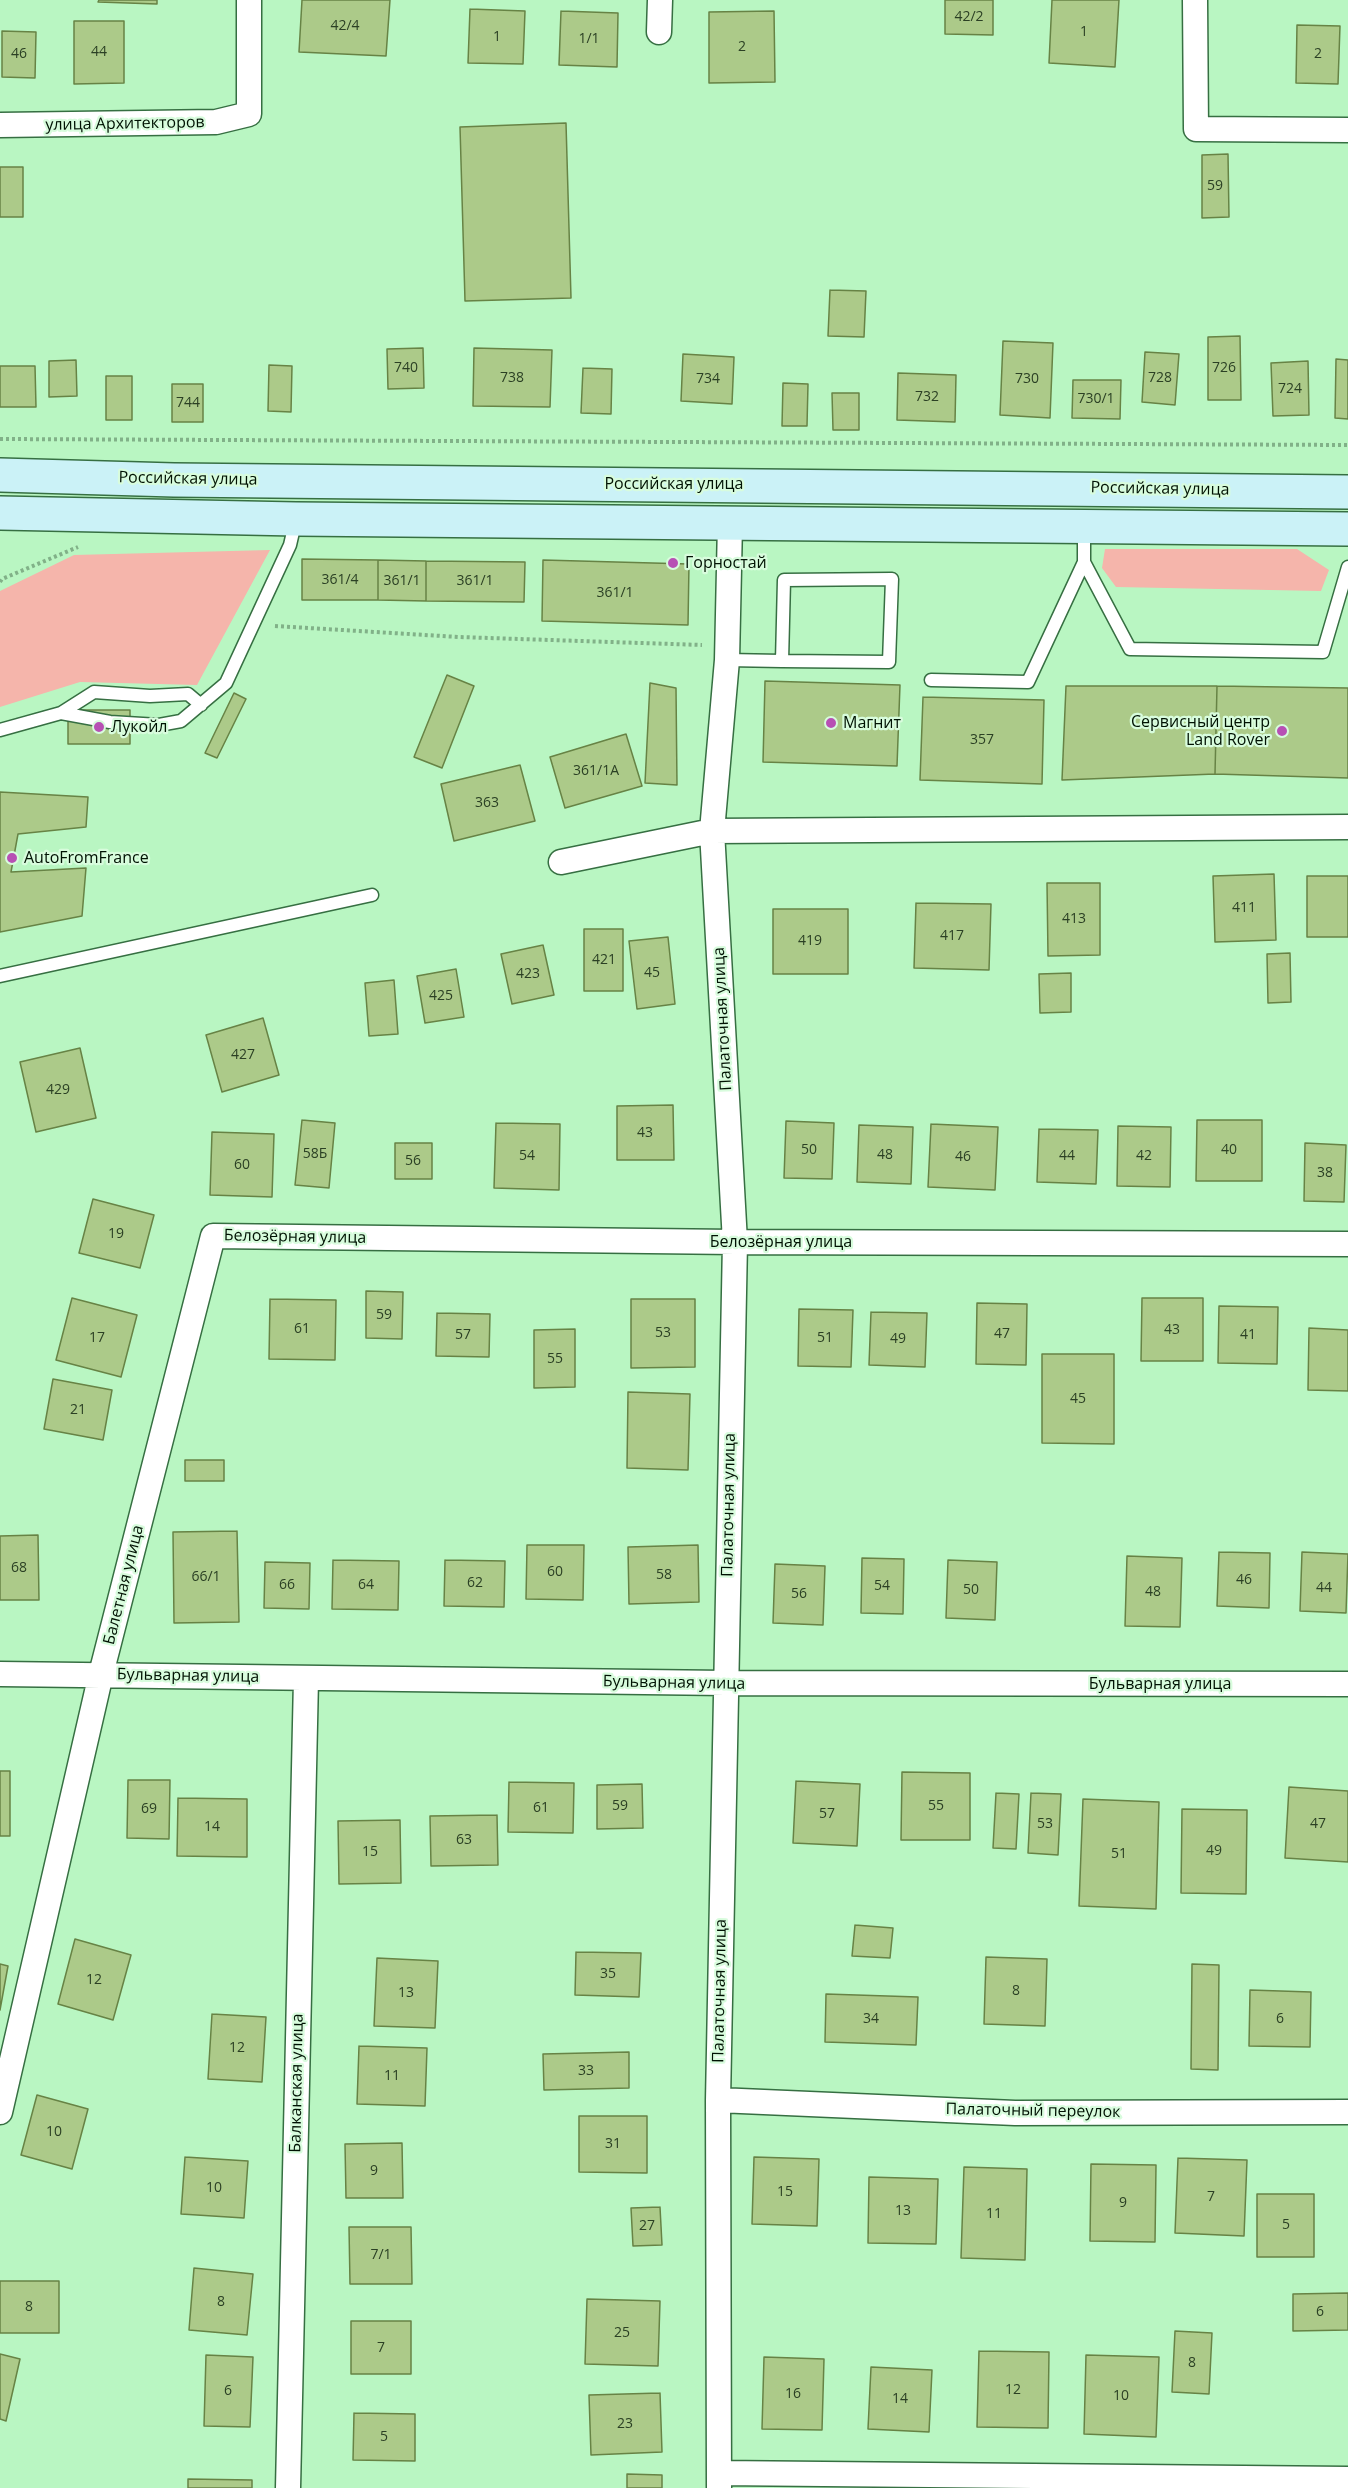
<!DOCTYPE html>
<html>
<head>
<meta charset="utf-8">
<style>
	body { margin:0 }
	canvas { display:block; background:#b9f6c2 }
</style>
</head>
<body>
<canvas width="1348" height="2488"></canvas>
<script>
const context = document.querySelector('canvas').getContext('2d');
context.lineJoin = 'round';
function fill(path, color) { context.fillStyle = color; context.fill(path, 'evenodd'); }
const poly = rows => new Path2D(rows.map(r => 'M' + r).join(''));
function strokePath(path, color, width, dash) { context.strokeStyle = color; context.lineWidth = width; context.lineCap = dash ? 'butt' : 'round'; context.setLineDash(dash || []); context.stroke(path); }
function label(font, color, halo, rows, align = 'center') {
  context.font = font + ' "Open Sans",sans-serif'; context.lineWidth = 4.5; context.setLineDash([]); context.textBaseline = 'middle'; context.strokeStyle = halo; context.fillStyle = color; for (const [text, x, y, turn = 0] of rows) {
    context.save(); context.translate(x, y); context.rotate((+turn || 0) * Math.PI / 180); context.textAlign = isNaN(turn) ? turn : align; if (halo) context.strokeText(text, 0, 0); context.fillText(text, 0, 0); context.restore();
  }
}
fill(poly([
	[1105,549,1297,549,1329,570,1321,591,1116,587,1102,568],
	[270,550,197,685,80,682,0,707,0,591,74,555]
]), '#f5b5ab');
const building = poly([
	[99,0,157,0,157,4,98,2,99,0],
	[302,0,390,0,386,56,299,52,302,0],
	[945,0,993,0,993,35,945,34,945,0],
	[1052,0,1119,0,1115,67,1049,63,1052,0],
	[470,9,525,11,523,64,468,63,470,9],
	[561,11,618,13,617,67,559,65,561,11],
	[774,11,775,82,709,83,709,12,774,11],
	[74,21,124,21,124,83,74,84,74,21],
	[1297,25,1340,26,1338,84,1296,83,1297,25],
	[2,31,36,32,35,78,2,77,2,31],
	[566,123,571,298,465,301,460,127,566,123],
	[1228,154,1229,217,1202,218,1202,155,1228,154],
	[0,167,23,167,23,217,0,217,0,167],
	[830,290,866,291,864,337,828,336,830,290],
	[1240,336,1241,400,1208,400,1208,337,1240,336],
	[1003,341,1053,343,1050,418,1000,415,1003,341],
	[423,348,424,388,388,389,387,349,423,348],
	[474,348,552,350,550,407,473,406,474,348],
	[1145,352,1179,354,1175,405,1142,402,1145,352],
	[683,354,734,357,732,404,681,401,683,354],
	[1336,359,1348,360,1348,419,1335,418,1336,359],
	[76,360,77,396,49,397,49,361,76,360],
	[1308,361,1309,415,1273,416,1271,363,1308,361],
	[269,365,292,366,291,412,268,411,269,365],
	[0,366,35,366,36,407,0,407,0,366],
	[583,368,612,369,611,414,581,413,583,368],
	[898,373,956,375,955,422,897,420,898,373],
	[106,376,132,376,132,420,106,420,106,376],
	[1073,380,1121,380,1120,419,1072,418,1073,380],
	[783,383,808,384,807,426,782,426,783,383],
	[172,384,203,384,203,422,172,422,172,384],
	[832,393,859,393,859,430,833,430,832,393],
	[302,559,378,560,378,600,302,600,302,559],
	[378,560,426,561,426,601,378,600,378,560],
	[543,560,689,564,688,625,542,621,543,560],
	[426,561,525,562,524,602,426,601,426,561],
	[447,675,474,686,442,768,414,757,447,675],
	[765,681,900,685,897,766,763,762,765,681],
	[650,683,676,688,677,785,645,783,650,683],
	[1066,686,1217,686,1215,774,1062,780,1066,686],
	[1217,686,1348,688,1348,778,1215,774,1217,686],
	[234,693,246,699,217,758,205,753,234,693],
	[923,697,1044,700,1042,784,920,780,923,697],
	[68,710,130,710,130,744,68,744,68,710],
	[626,734,642,786,565,808,550,757,626,734],
	[520,765,535,821,454,841,441,784,520,765],
	[0,792,88,797,86,827,18,834,11,872,86,868,82,916,0,932,0,792],
	[1274,874,1276,940,1215,942,1213,876,1274,874],
	[1307,876,1348,876,1348,937,1307,937,1307,876],
	[1047,883,1100,883,1100,955,1048,956,1047,883],
	[916,903,991,904,989,970,914,968,916,903],
	[773,909,848,909,848,974,773,974,773,909],
	[584,929,623,929,623,991,584,991,584,929],
	[668,937,675,1004,637,1009,629,941,668,937],
	[543,945,554,995,512,1004,501,954,543,945],
	[1290,953,1291,1002,1268,1003,1267,954,1290,953],
	[456,969,464,1017,425,1023,417,976,456,969],
	[1071,973,1071,1012,1040,1013,1039,974,1071,973],
	[394,980,398,1034,369,1036,365,983,394,980],
	[263,1018,279,1075,222,1092,206,1035,263,1018],
	[80,1048,96,1118,36,1132,20,1062,80,1048],
	[673,1105,674,1160,617,1160,617,1106,673,1105],
	[302,1120,335,1123,329,1188,295,1185,302,1120],
	[1197,1120,1262,1120,1262,1181,1196,1181,1197,1120],
	[786,1121,834,1123,832,1179,784,1178,786,1121],
	[496,1123,560,1124,559,1190,494,1188,496,1123],
	[931,1124,998,1127,995,1190,928,1187,931,1124],
	[859,1125,913,1127,911,1184,857,1182,859,1125],
	[1118,1126,1171,1127,1170,1187,1117,1186,1118,1126],
	[1039,1129,1098,1130,1096,1184,1037,1182,1039,1129],
	[212,1132,274,1134,272,1197,210,1195,212,1132],
	[395,1143,432,1143,432,1179,395,1179,395,1143],
	[1305,1143,1346,1145,1344,1202,1304,1201,1305,1143],
	[93,1199,154,1215,140,1268,79,1253,93,1199],
	[366,1291,403,1292,402,1339,366,1338,366,1291],
	[72,1298,137,1315,121,1377,56,1360,72,1298],
	[1142,1298,1203,1298,1203,1361,1141,1361,1142,1298],
	[270,1299,336,1300,335,1360,269,1359,270,1299],
	[631,1299,695,1299,695,1367,631,1368,631,1299],
	[977,1303,1027,1304,1026,1365,976,1364,977,1303],
	[1219,1306,1278,1307,1277,1364,1218,1363,1219,1306],
	[799,1309,853,1310,851,1367,798,1366,799,1309],
	[871,1312,927,1313,925,1367,869,1365,871,1312],
	[437,1313,490,1314,489,1357,436,1356,437,1313],
	[1309,1328,1348,1330,1348,1391,1308,1390,1309,1328],
	[575,1329,575,1387,534,1388,534,1330,575,1329],
	[1042,1354,1114,1354,1114,1444,1042,1443,1042,1354],
	[53,1379,112,1390,103,1440,44,1429,53,1379],
	[628,1392,690,1394,688,1470,627,1468,628,1392],
	[185,1460,224,1460,224,1481,185,1481,185,1460],
	[237,1531,239,1622,174,1623,173,1532,237,1531],
	[38,1535,39,1600,0,1600,0,1536,38,1535],
	[527,1545,584,1545,583,1600,526,1599,527,1545],
	[698,1545,699,1602,629,1604,628,1547,698,1545],
	[1219,1552,1270,1553,1269,1608,1217,1606,1219,1552],
	[1302,1552,1348,1554,1346,1613,1300,1611,1302,1552],
	[1127,1556,1182,1558,1180,1627,1125,1626,1127,1556],
	[862,1558,904,1559,903,1614,861,1613,862,1558],
	[333,1560,399,1561,398,1610,332,1609,333,1560],
	[445,1560,505,1561,504,1607,444,1606,445,1560],
	[948,1560,997,1562,995,1620,946,1618,948,1560],
	[265,1562,310,1563,309,1609,264,1608,265,1562],
	[775,1564,825,1566,823,1625,773,1623,775,1564],
	[0,1771,10,1771,10,1836,0,1836,0,1771],
	[902,1772,970,1773,970,1840,901,1840,902,1772],
	[128,1780,170,1780,169,1839,127,1838,128,1780],
	[796,1781,860,1784,857,1846,793,1843,796,1781],
	[509,1782,574,1783,573,1833,508,1832,509,1782],
	[642,1784,643,1828,597,1829,597,1785,642,1784],
	[1289,1787,1348,1791,1348,1862,1285,1858,1289,1787],
	[996,1793,1019,1794,1016,1849,993,1848,996,1793],
	[1031,1793,1061,1794,1058,1855,1028,1853,1031,1793],
	[178,1798,247,1799,247,1857,177,1856,178,1798],
	[1083,1799,1159,1802,1156,1909,1079,1906,1083,1799],
	[1182,1809,1247,1810,1246,1894,1181,1893,1182,1809],
	[497,1815,498,1865,431,1866,430,1816,497,1815],
	[400,1820,401,1883,339,1884,338,1821,400,1820],
	[855,1925,893,1928,890,1958,852,1956,855,1925],
	[75,1939,131,1955,113,2020,58,2004,75,1939],
	[576,1952,641,1953,639,1997,575,1995,576,1952],
	[986,1957,1047,1959,1045,2026,984,2024,986,1957],
	[377,1958,438,1961,435,2028,374,2026,377,1958],
	[0,1964,8,1966,0,2010,0,1964],
	[1192,1964,1219,1965,1218,2070,1191,2069,1192,1964],
	[1250,1990,1311,1992,1310,2047,1249,2046,1250,1990],
	[826,1994,918,1997,916,2045,825,2042,826,1994],
	[212,2014,266,2017,262,2082,208,2079,212,2014],
	[359,2046,427,2048,425,2106,357,2104,359,2046],
	[629,2052,629,2088,544,2090,543,2054,629,2052],
	[37,2095,88,2109,72,2169,21,2155,37,2095],
	[579,2116,647,2116,647,2173,579,2172,579,2116],
	[402,2143,403,2198,346,2198,345,2144,402,2143],
	[185,2157,248,2161,244,2218,181,2214,185,2157],
	[754,2157,819,2159,817,2226,752,2224,754,2157],
	[1178,2158,1247,2160,1244,2236,1175,2233,1178,2158],
	[1091,2164,1156,2165,1155,2242,1090,2241,1091,2164],
	[964,2167,1027,2169,1025,2260,961,2258,964,2167],
	[869,2177,938,2179,936,2244,868,2243,869,2177],
	[1257,2194,1314,2194,1314,2257,1257,2257,1257,2194],
	[660,2207,662,2245,633,2246,631,2208,660,2207],
	[349,2227,411,2227,412,2284,350,2284,349,2227],
	[194,2268,253,2274,247,2335,189,2330,194,2268],
	[0,2281,59,2281,59,2333,0,2333,0,2281],
	[1348,2293,1348,2330,1293,2331,1293,2294,1348,2293],
	[587,2299,660,2301,658,2366,585,2364,587,2299],
	[351,2321,411,2321,411,2374,351,2374,351,2321],
	[1175,2331,1212,2333,1209,2394,1172,2392,1175,2331],
	[979,2351,1049,2352,1048,2428,977,2427,979,2351],
	[0,2354,20,2359,6,2421,0,2419,0,2354],
	[206,2355,253,2357,250,2427,204,2426,206,2355],
	[1086,2355,1159,2357,1156,2437,1084,2434,1086,2355],
	[764,2357,824,2359,822,2430,762,2429,764,2357],
	[871,2367,932,2370,929,2432,868,2429,871,2367],
	[660,2393,662,2452,591,2455,589,2395,660,2393],
	[354,2413,415,2414,415,2461,353,2460,354,2413],
	[627,2474,662,2475,662,2488,627,2488,627,2474],
	[188,2479,252,2480,252,2488,188,2488,188,2479]
]);
fill(building, '#acca89');
strokePath(building, '#678345', 1.5);
const lane = poly([
	[1084,527,1084,562,1130,649,1323,652,1348,567],
	[727,660,782,661,889,662,892,579,784,580,782,661],
	[931,680,1028,682,1084,562],
	[61,713,94,692,150,696,188,694,201,705],
	[0,730,61,713,110,722,159,725,181,721,226,683,290,545,296,519],
	[0,976,372,895]
]);
const street = poly([
	[1195,0,1196,129,1348,130],
	[659,32,660,0],
	[0,125,216,122,249,114,249,0],
	[561,862,712,831,1348,827],
	[0,1674,725,1683,1348,1684],
	[718,2100,1015,2113,1348,2112],
	[0,2112,101,1674,213,1236,735,1242,1348,1244],
	[719,2473,1348,2479],
	[288,2488,306,1679],
	[719,2488,718,2100,735,1242,712,831,727,660,730,523]
]);
const secondary = poly([
	[0,475,174,480,1348,492],
	[0,513,296,519,1348,529]
]);
strokePath(lane, '#366f42', 15);
strokePath(street, '#366f42', 27);
strokePath(secondary, '#366f42', 36);
strokePath(poly([
	[0,439,1348,445],
	[0,582,2,579,78,547],
	[275,626,459,637,702,645]
]), '#81b188', 4, [3, 3]);
strokePath(lane, '#fff', 12);
strokePath(street, '#fff', 24);
strokePath(secondary, '#cbf2f7', 33);
for (const [x, y, r, color] of [
	[673,563,6,"#b750b4"],
	[831,723,6,"#b750b4"],
	[99,727,6,"#b750b4"],
	[1282,731,6,"#b750b4"],
	[12,858,6,"#b750b4"]
]) { const dot = new Path2D(); dot.arc(x, y, r, 0, 2 * Math.PI); context.fillStyle = color; context.fill(dot); strokePath(dot, '#d8fcdd', 2); }
label('14px', '#2b4024', null, [
	["42/2",969,17],
	["42/4",345,26],
	["1",1084,32],
	["1",497,37],
	["1/1",589,39],
	["2",742,47],
	["44",99,52],
	["46",19,54],
	["2",1318,54],
	["59",1215,186],
	["740",406,368],
	["726",1224,368],
	["738",512,378],
	["728",1160,378],
	["734",708,379],
	["730",1027,379],
	["724",1290,389],
	["732",927,397],
	["730/1",1096,399],
	["744",188,403],
	["361/4",340,580],
	["361/1",402,581],
	["361/1",475,581],
	["361/1",615,593],
	["357",982,740],
	["361/1А",596,771],
	["363",487,803],
	["411",1244,908],
	["413",1074,919],
	["417",952,936],
	["419",810,941],
	["421",604,960],
	["45",652,973],
	["423",528,974],
	["425",441,996],
	["427",243,1055],
	["429",58,1090],
	["43",645,1133],
	["50",809,1150],
	["40",1229,1150],
	["58Б",315,1154],
	["48",885,1155],
	["54",527,1156],
	["44",1067,1156],
	["42",1144,1156],
	["46",963,1157],
	["56",413,1161],
	["60",242,1165],
	["38",1325,1173],
	["19",116,1234],
	["59",384,1315],
	["61",302,1329],
	["43",1172,1330],
	["53",663,1333],
	["47",1002,1334],
	["57",463,1335],
	["41",1248,1335],
	["17",97,1338],
	["51",825,1338],
	["49",898,1339],
	["55",555,1359],
	["45",1078,1399],
	["21",78,1410],
	["68",19,1568],
	["60",555,1572],
	["58",664,1575],
	["66/1",206,1577],
	["46",1244,1580],
	["62",475,1583],
	["66",287,1585],
	["64",366,1585],
	["54",882,1586],
	["44",1324,1588],
	["50",971,1590],
	["48",1153,1592],
	["56",799,1594],
	["59",620,1806],
	["55",936,1806],
	["61",541,1808],
	["69",149,1809],
	["57",827,1814],
	["53",1045,1824],
	["47",1318,1824],
	["14",212,1827],
	["63",464,1840],
	["49",1214,1851],
	["15",370,1852],
	["51",1119,1854],
	["35",608,1974],
	["12",94,1980],
	["8",1016,1991],
	["13",406,1993],
	["34",871,2019],
	["6",1280,2019],
	["12",237,2048],
	["33",586,2071],
	["11",392,2076],
	["10",54,2132],
	["31",613,2144],
	["9",374,2171],
	["10",214,2188],
	["15",785,2192],
	["7",1211,2197],
	["9",1123,2203],
	["13",903,2211],
	["11",994,2214],
	["5",1286,2225],
	["27",647,2226],
	["7/1",381,2255],
	["8",221,2302],
	["8",29,2307],
	["6",1320,2312],
	["25",622,2333],
	["7",381,2348],
	["8",1192,2363],
	["12",1013,2390],
	["6",228,2391],
	["16",793,2394],
	["10",1121,2396],
	["14",900,2399],
	["23",625,2424],
	["5",384,2437]
]);
label('16px', '#001203', '#d8fcdd', [
	["улица Архитекторов",125,124,-1],
	["Российская улица",188,479,1],
	["Российская улица",674,484],
	["Российская улица",1160,489,1],
	["Палаточная улица",723,1019,-93],
	["Белозёрная улица",295,1237,1],
	["Белозёрная улица",781,1242],
	["Палаточная улица",729,1505,-89],
	["Балетная улица",124,1585,-76],
	["Бульварная улица",188,1676,1],
	["Бульварная улица",674,1683,1],
	["Бульварная улица",1160,1684],
	["Палаточная улица",720,1991,-89],
	["Балканская улица",297,2083,-89],
	["Палаточный переулок",1033,2111,1]
]);
label('16px', '#001203', '#d8fcdd', [
	["Горностай",685,563],
	["Сервисный центр",1270,722,"right"],
	["Land Rover",1270,740,"right"],
	["Магнит",843,723],
	["Лукойл",111,727],
	["AutoFromFrance",24,858]
], 'left');
</script>
</body>
</html>
